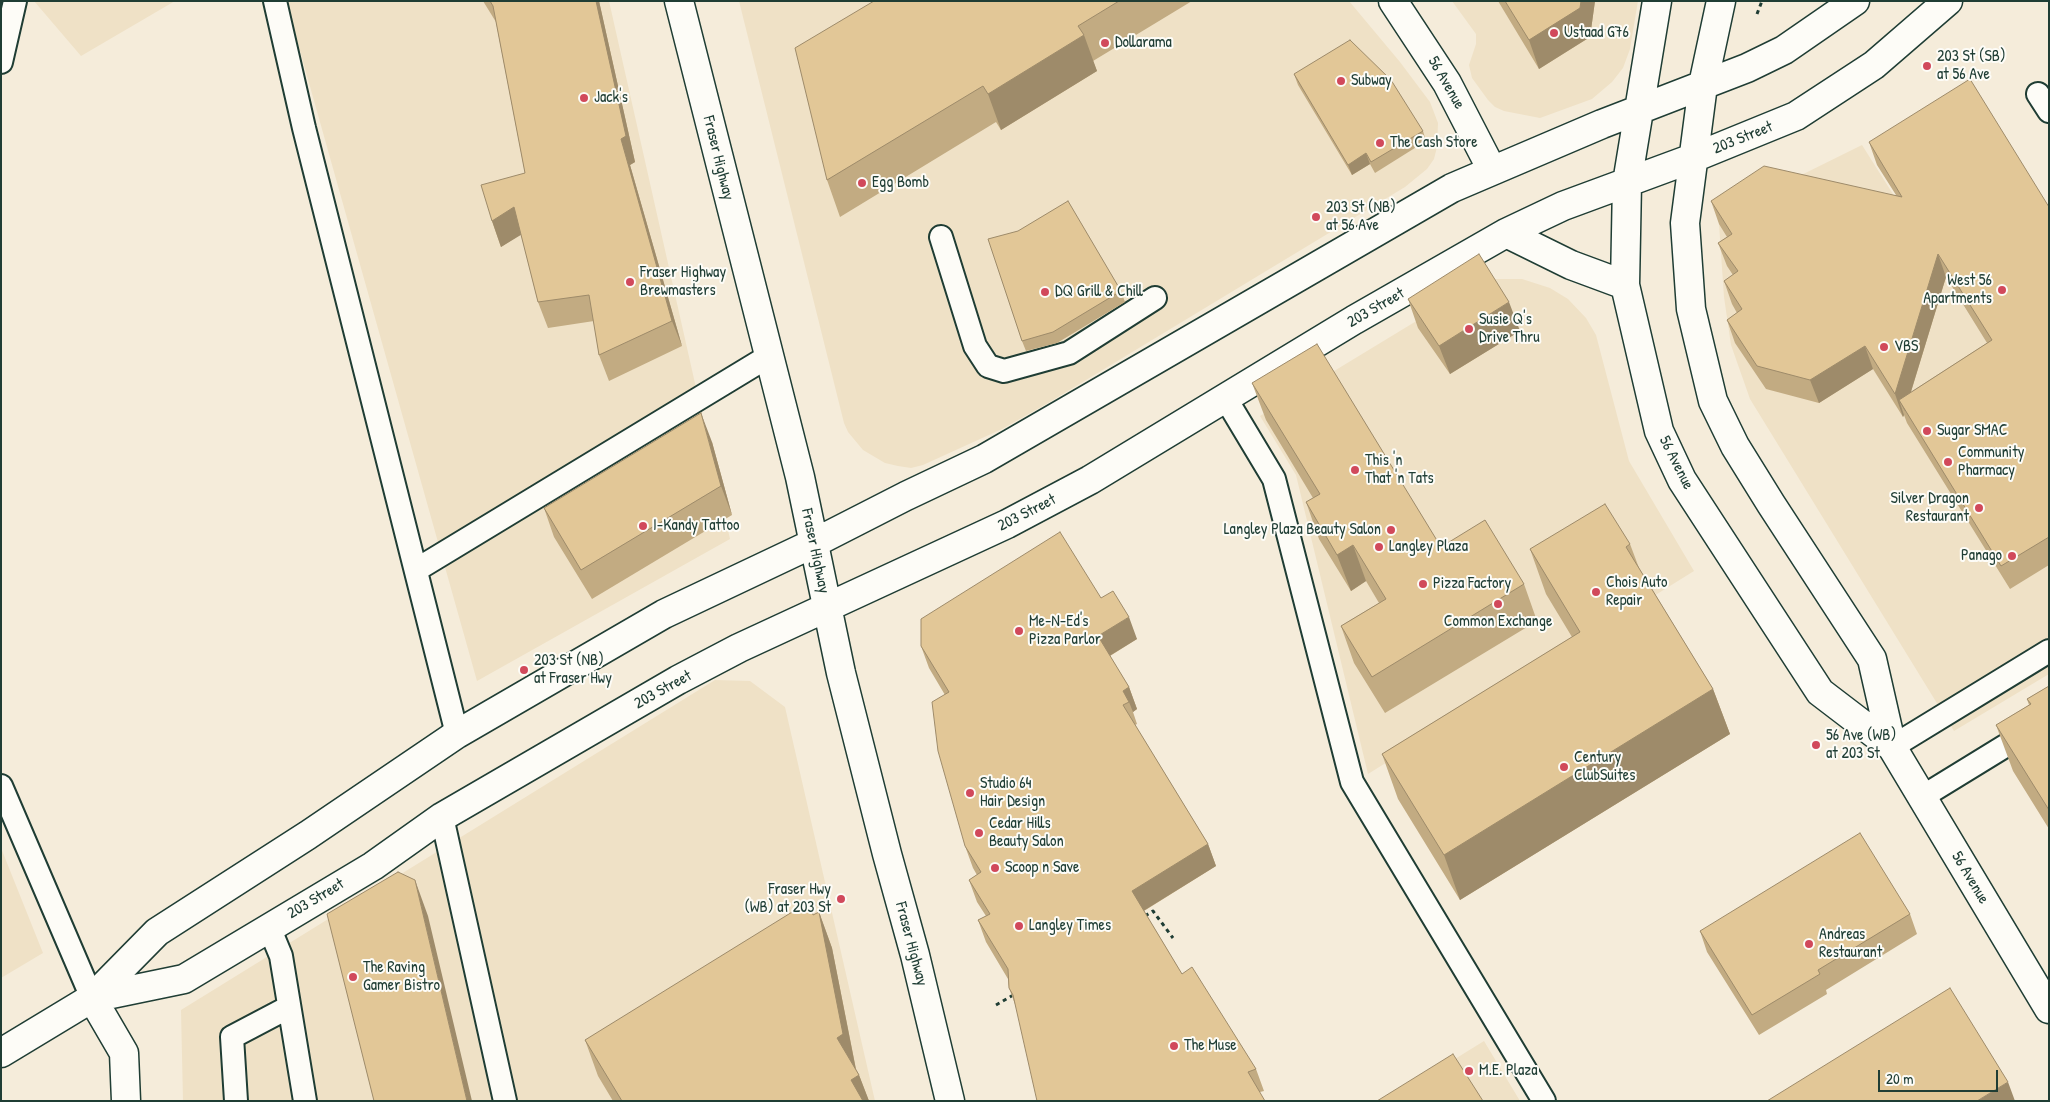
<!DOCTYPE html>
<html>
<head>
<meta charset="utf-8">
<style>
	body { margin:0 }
	#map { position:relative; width:2050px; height:1102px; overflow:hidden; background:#f5ecda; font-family:"Patrick Hand",sans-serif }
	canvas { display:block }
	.frame { position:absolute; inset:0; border:2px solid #1f3d34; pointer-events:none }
	.scale { position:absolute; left:1878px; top:1070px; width:120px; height:22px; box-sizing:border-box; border:2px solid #1f3d34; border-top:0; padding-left:6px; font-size:15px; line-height:18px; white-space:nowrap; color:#1f3d34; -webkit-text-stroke:4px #fdfcf7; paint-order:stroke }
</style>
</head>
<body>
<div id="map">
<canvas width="2050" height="1102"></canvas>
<div class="frame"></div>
<div class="scale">20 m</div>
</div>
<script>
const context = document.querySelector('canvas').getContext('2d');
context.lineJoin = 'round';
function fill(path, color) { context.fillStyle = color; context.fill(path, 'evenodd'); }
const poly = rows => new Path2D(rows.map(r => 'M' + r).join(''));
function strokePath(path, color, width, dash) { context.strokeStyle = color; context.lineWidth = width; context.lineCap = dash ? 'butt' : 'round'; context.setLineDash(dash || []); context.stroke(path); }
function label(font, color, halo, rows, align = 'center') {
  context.font = font + ' "Patrick Hand",sans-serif'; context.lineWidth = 4; context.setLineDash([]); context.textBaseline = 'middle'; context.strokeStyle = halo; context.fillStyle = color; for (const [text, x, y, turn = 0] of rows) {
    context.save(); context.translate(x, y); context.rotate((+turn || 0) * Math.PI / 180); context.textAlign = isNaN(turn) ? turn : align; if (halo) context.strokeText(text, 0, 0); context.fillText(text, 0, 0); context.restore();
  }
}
fill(poly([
	[34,1,175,1,81,56],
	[286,1,609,1,730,539,477,681],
	[739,1,1349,1,1400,62,1430,102,1438,123,1437,147,1434,159,1427,169,1405,187,1048,403,1002,429,923,465,911,468,898,466,885,463,863,450,848,432,844,423],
	[1452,1,1638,1,1630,49,1623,68,1612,82,1592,99,1540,118,1504,111,1495,107,1488,100,1472,78,1469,65,1476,44,1476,34],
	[1862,145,2049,441,2049,674,1954,731,1750,399,1731,345,1724,297,1719,224,1773,189],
	[1494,279,1522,279,1550,288,1568,299,1586,318,1596,335,1629,461,1694,571,1368,774,1296,475,1260,416,1479,283],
	[715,680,750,681,785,707,875,1101,183,1101,181,1010],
	[1,848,43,953,1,978],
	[1484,1041,1520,1101,1387,1101]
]), '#efe1c6');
const lane = poly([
	[275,1,304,128,457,734],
	[1,62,15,1],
	[2038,94,2049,111],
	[941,237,975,346,988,366,1004,371,1069,353,1155,298],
	[1226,399,1274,479,1352,782,1544,1101],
	[416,570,769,356],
	[1892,747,2049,651],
	[1,786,92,998],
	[1922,797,2049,719],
	[442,817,505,1101],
	[269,927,281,956,305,1101],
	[236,1101,232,1037,289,1007]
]);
const secondary = poly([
	[679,1,800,477,841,673,887,854,915,955,950,1101],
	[1393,1,1447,83,1492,170],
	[1657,1,1627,183,1625,285,1659,431,1682,480,1820,692,1892,747],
	[1721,1,1703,85,1685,223,1691,309,1713,401,1735,446,1771,504,1872,659,1892,747,2049,1009],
	[1506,233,1571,265,1625,285],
	[92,998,184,979,373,866,442,817,678,680,739,648,1007,524,1090,480,1354,320,1506,233,1563,206,1693,158,1796,116,1874,65,1948,1],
	[92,998,124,1053,126,1101],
	[1,1053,92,998,157,932,308,835,457,734,664,614,814,543,906,496,984,459,1452,188,1602,124,1747,68,1784,50,1855,1]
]);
strokePath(lane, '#1f3d34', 26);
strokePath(secondary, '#1f3d34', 31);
strokePath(poly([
	[1757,14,1762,1],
	[1145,916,1153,911,1173,938],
	[996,1005,1015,994]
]), '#1f3d34', 3, [4, 4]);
strokePath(lane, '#fdfcf7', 22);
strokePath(secondary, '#fdfcf7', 28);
fill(poly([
	[483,1,599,1,635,162,630,165,682,346,609,381,599,355,594,321,548,328,538,302,521,234,501,247,492,221,525,173,496,22],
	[874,1,1192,1,1093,61,1097,71,1001,130,996,122,840,217,827,180],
	[1498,1,1595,1,1590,37,1539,69],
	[1294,74,1423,131,1426,141,1375,173,1370,164,1352,175,1298,85],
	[1869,142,2049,207,2049,565,2010,589,1907,423,1904,415,1903,417,1873,369,1819,403,1766,389,1735,343,1727,320,1737,313,1732,304,1724,281,1733,275,1727,266,1718,243,1727,237,1719,224,1711,201,1896,195,1877,165],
	[1946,277,1987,343,1911,392],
	[1121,291,1125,302,1057,343,1026,351,1022,341],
	[1408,299,1520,331,1450,374,1418,328],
	[1252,383,1441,547,1524,584,1537,621,1385,713,1354,663,1341,626,1379,603,1366,581,1351,591,1319,539,1306,502,1313,498,1266,420],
	[712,442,732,515,592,599,554,537,544,508],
	[1630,544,1639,568,1713,689,1730,734,1460,900,1398,799,1382,754,1572,637,1546,594,1530,549],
	[1101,598,1137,639,1110,656,1129,687,1137,709,1133,712,1137,724,1135,725,1208,844,1216,866,1144,911,1182,974,1256,1069,1264,1091,1260,1092,1016,1007,1009,988,1008,979,986,942,978,920,986,916,977,902,969,880,977,875,973,868,965,846,945,695,929,668,921,646],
	[2049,686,2049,829,2013,771,1996,725,2029,705,2027,699],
	[819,912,832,948,856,1069,859,1075,869,1101,613,1101,598,1076,585,1040],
	[1910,914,1917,934,1826,990,1827,994,1759,1035,1707,952,1700,931]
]), '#c2ab82');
fill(poly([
	[596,1,599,1,635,162,630,165,682,346,672,321,621,139],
	[1581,1,1595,1,1590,37,1539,69,1529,40],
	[1084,35,1097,71,1001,130,988,94],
	[1366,153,1370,164,1352,175,1348,165],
	[514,207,524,233,501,247,492,221],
	[1938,254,1946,277,1905,411,1899,400,1904,415,1903,417,1895,394],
	[1509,302,1520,331,1450,374,1439,346],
	[1865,346,1873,369,1819,403,1810,380],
	[701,413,712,442,732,515,721,486],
	[1353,545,1366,581,1351,591,1337,555],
	[1129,617,1137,639,1106,658,1098,636],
	[1129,687,1137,709,1133,712,1129,702,1123,691],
	[1713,689,1730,734,1460,900,1444,855],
	[1208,844,1216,866,1140,913,1132,891],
	[415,880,428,916,472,1101,467,1101],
	[819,912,832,948,856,1070,837,1038],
	[859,1075,869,1101,858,1101,851,1080],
	[2008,1082,2015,1101,1977,1101]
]), '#9e8b6a');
const building = poly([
	[490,1,596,1,626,136,621,139,672,321,599,355,589,295,538,302,514,207,492,221,481,185,525,173,493,6,490,1],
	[874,1,1119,1,1078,26,1084,35,988,94,983,86,827,180,795,48,874,1],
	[1505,1,1581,1,1580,8,1529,40,1505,1],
	[1350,40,1391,80,1423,131,1371,162,1366,153,1348,165,1294,74,1350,40],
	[1970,79,2049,207,2049,537,2001,566,1899,400,1992,340,1938,254,1895,394,1865,346,1810,380,1757,366,1727,320,1742,309,1724,281,1738,271,1718,243,1732,234,1711,201,1764,166,1902,197,1869,142,1970,79],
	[1068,201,1121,291,1053,332,1022,341,988,239,1018,231,1068,201],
	[1479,254,1509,302,1439,346,1408,299,1479,254],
	[1317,344,1441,547,1485,520,1524,584,1372,677,1341,626,1386,599,1353,545,1337,555,1306,502,1320,494,1252,383,1317,344],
	[701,413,721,486,581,570,544,508,701,413],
	[1605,504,1630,544,1626,547,1713,689,1444,855,1382,754,1580,632,1530,549,1605,504],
	[1060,532,1101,598,1113,591,1129,617,1098,636,1129,687,1123,691,1129,702,1123,705,1208,844,1132,891,1182,974,1192,967,1256,1069,1248,1072,1265,1101,1037,1101,1013,995,1009,988,1008,969,978,920,990,914,969,880,981,872,965,846,938,751,932,702,949,692,921,646,921,619,1060,532],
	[2049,686,2049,810,1996,725,2031,704,2027,699,2049,686],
	[1860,833,1910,914,1818,970,1820,974,1752,1015,1700,931,1860,833],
	[398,872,415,880,467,1101,374,1101,327,914,398,872],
	[810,901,813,915,819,912,843,1034,837,1038,859,1075,851,1080,863,1101,622,1101,585,1040,810,901],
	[1950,988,2008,1082,1977,1101,1767,1101,1950,988],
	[1453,1054,1483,1101,1377,1101,1453,1054]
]);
fill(building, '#e2c797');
strokePath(building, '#9e8b6a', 1);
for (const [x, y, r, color] of [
	[1554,33,5,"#d1495b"],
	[1105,43,5,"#d1495b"],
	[1927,66,5,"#d1495b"],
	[1341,81,5,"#d1495b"],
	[584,98,5,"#d1495b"],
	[1380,143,5,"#d1495b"],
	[862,183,5,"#d1495b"],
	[1316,217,5,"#d1495b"],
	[630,282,5,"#d1495b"],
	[2002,290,5,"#d1495b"],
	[1045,292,5,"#d1495b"],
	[1469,329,5,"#d1495b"],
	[1884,347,5,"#d1495b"],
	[1927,431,5,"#d1495b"],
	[1948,462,5,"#d1495b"],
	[1355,470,5,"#d1495b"],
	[1979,508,5,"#d1495b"],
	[643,526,5,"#d1495b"],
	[1391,530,5,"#d1495b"],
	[1379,547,5,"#d1495b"],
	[2012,556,5,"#d1495b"],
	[1423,584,5,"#d1495b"],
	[1596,592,5,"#d1495b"],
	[1498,604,5,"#d1495b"],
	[1019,631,5,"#d1495b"],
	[524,670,5,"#d1495b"],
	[1816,745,5,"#d1495b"],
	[1564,767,5,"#d1495b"],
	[970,793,5,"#d1495b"],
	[979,833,5,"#d1495b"],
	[995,868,5,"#d1495b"],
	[841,899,5,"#d1495b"],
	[1019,926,5,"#d1495b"],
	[1809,944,5,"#d1495b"],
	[353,977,5,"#d1495b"],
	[1174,1046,5,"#d1495b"],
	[1469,1071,5,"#d1495b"]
]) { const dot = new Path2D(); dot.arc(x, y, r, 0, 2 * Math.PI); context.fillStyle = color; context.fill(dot); strokePath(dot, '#fdfcf7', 2); }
label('16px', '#1f3d34', '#fdfcf7', [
	["Ustaad G76",1564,33],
	["Dollarama",1115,43],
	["203 St (SB)",1937,57],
	["at 56 Ave",1937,75],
	["Subway",1351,81],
	["Jack's",594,98],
	["The Cash Store",1390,143],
	["Egg Bomb",872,183],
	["203 St (NB)",1326,208],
	["at 56 Ave",1326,226],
	["Fraser Highway",640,273],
	["Brewmasters",640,291],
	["West 56",1992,281,"right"],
	["Apartments",1992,299,"right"],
	["DQ Grill & Chill",1055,292],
	["Susie Q's",1479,320],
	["Drive Thru",1479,338],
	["VBS",1894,347],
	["Sugar SMAC",1937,431],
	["Community",1958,453],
	["Pharmacy",1958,471],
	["This 'n",1365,461],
	["That 'n Tats",1365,479],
	["Silver Dragon",1969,499,"right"],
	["Restaurant",1969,517,"right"],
	["I-Kandy Tattoo",653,526],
	["Langley Plaza Beauty Salon",1381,530,"right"],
	["Langley Plaza",1389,547],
	["Panago",2002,556,"right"],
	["Chois Auto",1606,583],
	["Repair",1606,601],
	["Pizza Factory",1433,584],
	["Me-N-Ed's",1029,622],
	["Pizza Parlor",1029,640],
	["Common Exchange",1498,622,"center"],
	["203 St (NB)",534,661],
	["at Fraser Hwy",534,679],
	["56 Ave (WB)",1826,736],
	["at 203 St",1826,754],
	["Century",1574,758],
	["ClubSuites",1574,776],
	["Studio 64",980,784],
	["Hair Design",980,802],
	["Cedar Hills",989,824],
	["Beauty Salon",989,842],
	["Scoop n Save",1005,868],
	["Fraser Hwy",831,890,"right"],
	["(WB) at 203 St",831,908,"right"],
	["Langley Times",1029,926],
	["Andreas",1819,935],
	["Restaurant",1819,953],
	["The Raving",363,968],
	["Gamer Bistro",363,986],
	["The Muse",1184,1046],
	["M.E. Plaza",1479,1071]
], 'left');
label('16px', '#1f3d34', '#fdfcf7', [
	["56 Avenue",1446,83,60],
	["203 Street",1743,138,-22],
	["Fraser Highway",718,158,76],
	["203 Street",1376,308,-30],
	["56 Avenue",1676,463,63],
	["203 Street",1027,513,-27],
	["Fraser Highway",815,551,78],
	["203 Street",663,690,-29],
	["56 Avenue",1970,878,59],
	["203 Street",316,899,-31],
	["Fraser Highway",911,944,75]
]);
</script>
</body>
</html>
